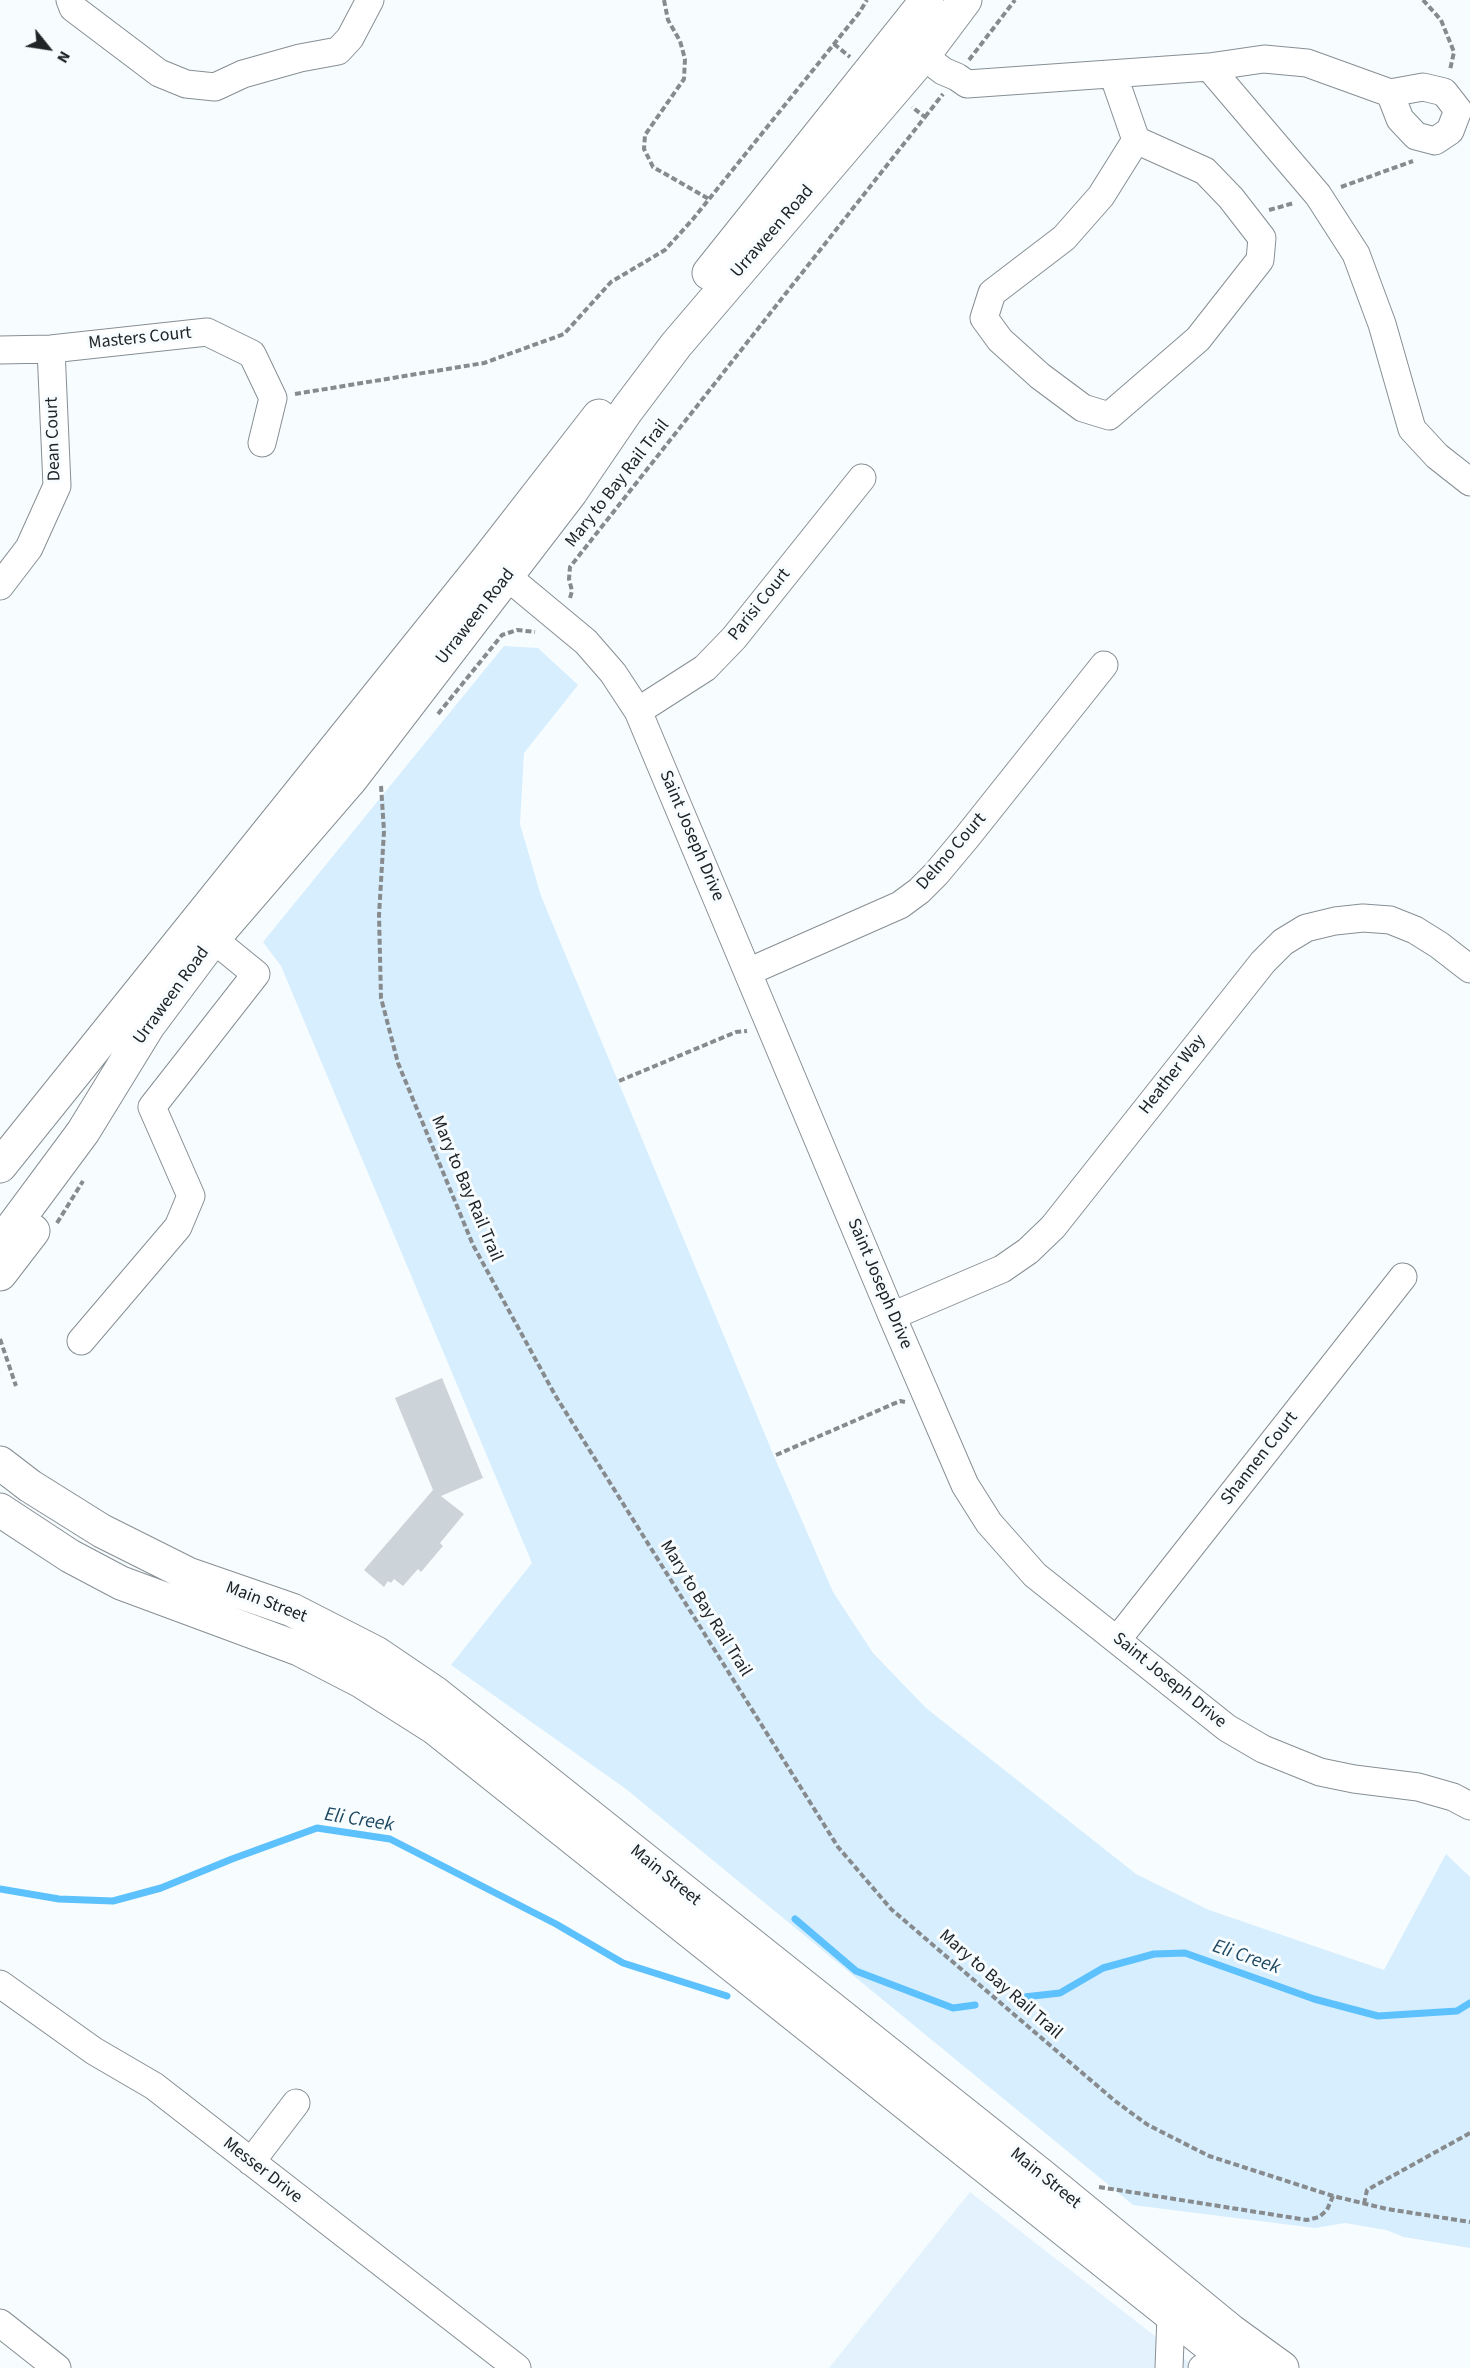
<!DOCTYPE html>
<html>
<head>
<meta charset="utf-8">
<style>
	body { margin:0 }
	#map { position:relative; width:1470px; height:2368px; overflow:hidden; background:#f7fcff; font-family:"Source Sans 3",sans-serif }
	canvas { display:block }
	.north { position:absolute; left:18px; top:18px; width:60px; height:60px; -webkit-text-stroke:4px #f7fcff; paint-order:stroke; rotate:120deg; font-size:16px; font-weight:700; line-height:24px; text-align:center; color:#212426 }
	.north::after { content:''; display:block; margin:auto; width:21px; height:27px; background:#212426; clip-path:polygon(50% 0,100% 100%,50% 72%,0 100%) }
</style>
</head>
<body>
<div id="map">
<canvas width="1470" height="2368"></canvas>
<div class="north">N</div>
</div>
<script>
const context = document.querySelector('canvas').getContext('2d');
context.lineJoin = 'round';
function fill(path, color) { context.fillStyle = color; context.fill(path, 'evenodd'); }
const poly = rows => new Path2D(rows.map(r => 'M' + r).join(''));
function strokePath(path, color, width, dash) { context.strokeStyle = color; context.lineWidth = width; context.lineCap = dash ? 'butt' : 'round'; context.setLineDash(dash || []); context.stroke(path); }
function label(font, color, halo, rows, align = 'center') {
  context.font = font + ' "Source Sans 3",sans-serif'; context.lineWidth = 6; context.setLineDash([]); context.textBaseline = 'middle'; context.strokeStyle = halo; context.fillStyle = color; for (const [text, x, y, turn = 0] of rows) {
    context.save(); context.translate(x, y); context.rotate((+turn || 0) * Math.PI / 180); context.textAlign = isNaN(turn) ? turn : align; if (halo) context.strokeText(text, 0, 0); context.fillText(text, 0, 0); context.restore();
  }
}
fill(poly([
	[970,2192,1196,2368,829,2368]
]), '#e3f2fd');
fill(poly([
	[504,646,538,648,578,685,524,753,520,824,541,896,776,1461,833,1592,873,1653,926,1708,1136,1874,1209,1910,1384,1970,1446,1854,1470,1877,1470,2248,1404,2237,1386,2230,1345,2223,1315,2228,1133,2205,626,1789,451,1665,532,1563,281,966,263,942]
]), '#d7eefe');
strokePath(poly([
	[0,1889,59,1899,113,1901,161,1888,232,1859,317,1828,390,1839,556,1924,623,1963,727,1996],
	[795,1919,856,1971,953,2008,975,2005],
	[1015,1998,1060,1993,1103,1968,1154,1954,1185,1953,1314,1999,1378,2016,1457,2011,1470,2003]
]), '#5cc1fd', 7);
fill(poly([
	[442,1378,483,1478,441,1496,464,1514,440,1543,443,1546,421,1572,418,1569,403,1586,394,1579,391,1583,388,1581,384,1587,364,1570,433,1490,395,1398]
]), '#ccd4d9');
const minor = poly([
	[70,0,73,8,159,73,186,84,215,87,243,74,300,58,338,51,350,38,370,0],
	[907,43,943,71,957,77,967,84,1209,67,1264,59,1307,63,1390,93,1423,87,1444,92,1458,110,1450,131,1435,141,1416,136,1400,119,1390,93],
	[1209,67,1318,195,1356,254,1382,324,1412,429,1437,456,1470,482],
	[1113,74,1136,140,1205,171,1231,198,1262,238,1260,260,1198,339,1109,416,1083,408,1040,376,1000,340,984,318,992,293,1064,238,1101,196,1136,140],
	[0,350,51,349,207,332,252,354,273,398,262,443],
	[492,564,586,642,613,673,638,711,892,1316,965,1485,989,1523,1035,1575,1227,1728,1263,1749,1320,1772,1354,1779,1418,1787,1453,1797,1470,1806],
	[0,586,29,548,57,486,51,349],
	[638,711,705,668,734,638,862,478],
	[748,972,900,905,919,891,936,874,967,837,1104,665],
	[892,1316,1002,1269,1028,1251,1053,1227,1263,962,1283,942,1306,928,1335,921,1363,918,1390,920,1415,930,1439,945,1470,969],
	[81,1341,178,1227,191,1196,152,1107,256,974,213,939],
	[1117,1640,1403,1277],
	[0,1984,94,2051,154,2086,517,2368],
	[251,2162,296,2103],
	[0,2323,57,2368],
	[1169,2368,1171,2315],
	[1202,2368,1208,2368]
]);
const major = poly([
	[709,273,927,0],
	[0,1166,487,560,599,416],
	[0,1244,83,1132,148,1026,213,939,351,779,571,492,627,410,676,345,923,56,965,0],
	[0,1274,33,1231],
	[0,1463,30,1486,102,1531,188,1574,292,1610,376,1653,435,1693,1042,2176,1231,2331,1282,2368],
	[0,1510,70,1556,121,1583,299,1649,361,1681,435,1728,1238,2368]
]);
strokePath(minor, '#878f94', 29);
strokePath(major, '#878f94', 35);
strokePath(poly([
	[664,0,668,20,680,41,685,59,684,79,645,135,644,149,653,167,709,199],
	[1423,0,1441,20,1454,52,1450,70],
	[834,44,850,57],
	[969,60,1015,0],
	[925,117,943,94],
	[1341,187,1413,161],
	[1269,210,1294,203],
	[295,394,484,363,564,334,611,282,665,250,693,219,859,13,867,0],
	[570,598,572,591,569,579,570,567,925,117,912,107],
	[438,714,502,635,517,630,535,632],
	[381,786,384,831,379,915,381,998,398,1063,473,1245,555,1395,838,1847,891,1909,1115,2101,1148,2125,1209,2156,1333,2196,1387,2209,1470,2222],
	[619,1081,736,1032,747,1031],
	[57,1223,83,1181],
	[0,1339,16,1386],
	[776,1455,900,1401,905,1402],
	[1099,2187,1307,2220,1319,2217,1327,2210,1333,2196],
	[1364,2204,1367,2190,1470,2133]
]), '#878b8d', 4, [6, 3]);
strokePath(minor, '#fff', 27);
strokePath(major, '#fff', 33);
label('18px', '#212426', '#f7fcff', [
	["Urraween Road",773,232,-49],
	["Masters Court",140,339,-6],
	["Dean Court",54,439,-92],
	["Mary to Bay Rail Trail",618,484,-52],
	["Parisi Court",760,605,-51],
	["Urraween Road",476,617,-52],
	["Saint Joseph Drive",691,836,67],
	["Delmo Court",952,852,-49],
	["Urraween Road",172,996,-54],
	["Heather Way",1173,1075,-52],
	["Mary to Bay Rail Trail",466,1189,67],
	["Saint Joseph Drive",879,1284,67],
	["Shannen Court",1260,1459,-52],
	["Main Street",266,1603,21],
	["Mary to Bay Rail Trail",705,1609,58],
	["Saint Joseph Drive",1169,1681,39],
	["Main Street",665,1876,39],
	["Mary to Bay Rail Trail",1000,1985,41],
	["Messer Drive",262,2171,38],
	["Main Street",1045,2179,39]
]);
label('italic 20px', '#1f4962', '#f7fcff', [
	["Eli Creek",359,1821,9],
	["Eli Creek",1246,1958,19]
]);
</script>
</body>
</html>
